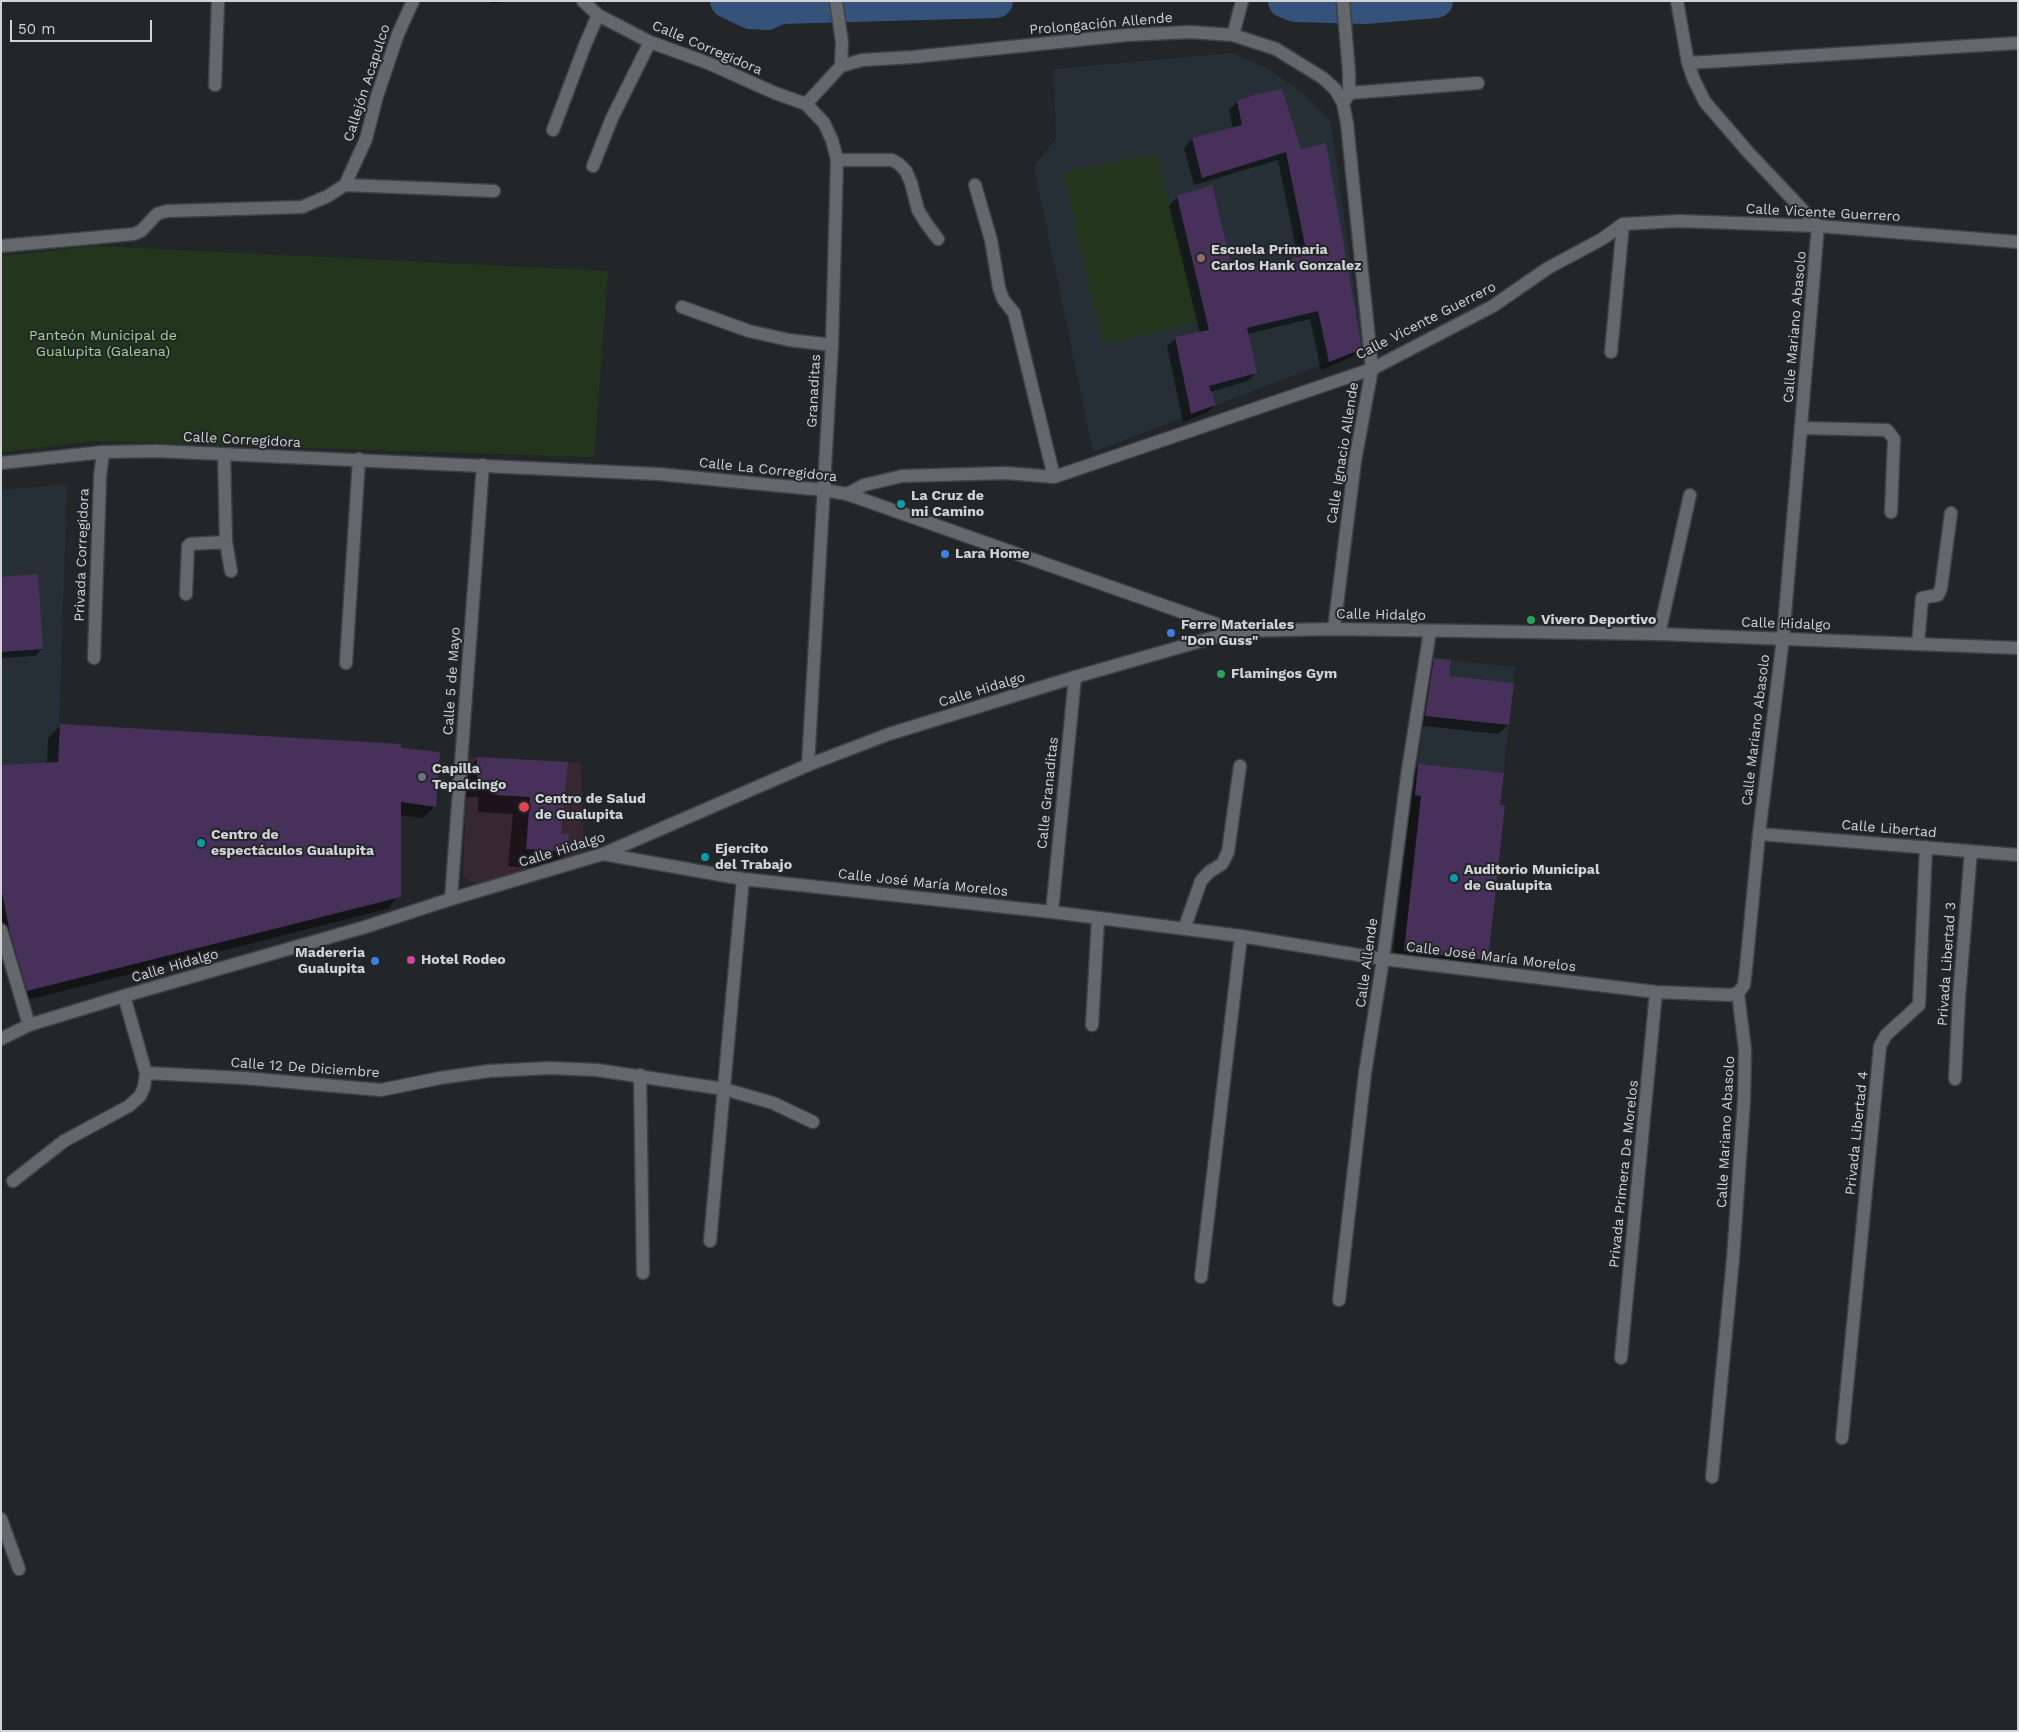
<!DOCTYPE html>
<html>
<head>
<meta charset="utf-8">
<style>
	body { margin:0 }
	#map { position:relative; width:2019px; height:1732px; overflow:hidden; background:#222629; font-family:"Work Sans",sans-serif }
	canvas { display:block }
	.frame { position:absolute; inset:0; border:2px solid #d1d3d6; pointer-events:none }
	.scale { position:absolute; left:10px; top:20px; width:142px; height:22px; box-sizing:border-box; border:2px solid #d1d3d6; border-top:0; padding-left:6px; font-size:15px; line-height:18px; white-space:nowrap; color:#d1d3d6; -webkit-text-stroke:4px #222629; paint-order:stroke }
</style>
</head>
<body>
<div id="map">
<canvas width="2019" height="1732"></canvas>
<div class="frame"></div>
<div class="scale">50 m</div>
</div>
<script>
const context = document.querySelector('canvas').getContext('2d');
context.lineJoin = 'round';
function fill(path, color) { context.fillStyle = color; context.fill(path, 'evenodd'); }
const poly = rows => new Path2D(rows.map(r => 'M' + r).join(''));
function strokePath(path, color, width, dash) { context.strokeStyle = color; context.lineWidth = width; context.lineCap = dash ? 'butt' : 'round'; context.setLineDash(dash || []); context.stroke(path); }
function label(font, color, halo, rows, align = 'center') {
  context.font = font + ' "Work Sans",sans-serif'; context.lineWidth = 4; context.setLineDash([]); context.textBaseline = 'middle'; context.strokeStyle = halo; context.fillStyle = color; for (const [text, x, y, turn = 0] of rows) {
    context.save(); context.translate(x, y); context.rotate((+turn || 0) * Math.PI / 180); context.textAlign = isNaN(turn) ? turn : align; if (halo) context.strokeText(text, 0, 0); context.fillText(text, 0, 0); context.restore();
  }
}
fill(poly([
	[1233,53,1268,69,1303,93,1330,120,1363,349,1093,452,1034,167,1056,138,1054,69],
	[67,484,57,788,1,792,1,490],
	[1430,658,1515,667,1500,805,1415,795]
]), '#262f36');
fill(poly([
	[468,757,581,763,584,853,479,885,463,877]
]), '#372731');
fill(poly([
	[1157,154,1198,322,1103,345,1063,172],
	[96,246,608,271,594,457,96,441,1,452,1,256]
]), '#23361d');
fill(poly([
	[491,1,509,1,491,4],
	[1282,90,1360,349,1352,357,1321,370,1310,319,1247,334,1256,372,1248,381,1210,392,1215,405,1206,413,1183,422,1167,346,1176,338,1200,333,1169,206,1177,197,1232,273,1298,258,1278,160,1194,185,1184,148,1192,139,1233,129,1229,110,1237,102],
	[1,578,42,649,35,656,1,658],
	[1434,660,1448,677,1508,725,1498,734,1416,725,1425,669],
	[60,726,400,749,435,806,423,818,400,815,399,896,387,909,15,1003,1,955,1,767,47,764,48,738],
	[477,759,567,763,559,835,567,852,549,870,508,866,513,814,478,812,478,797,460,797,460,776],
	[1419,765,1499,806,1504,806,1486,960,1474,972,1392,963,1410,807,1404,807,1407,777]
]), '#0007');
strokePath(poly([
	[727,1,750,12,767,13,780,7,996,1],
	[1285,1,1295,5,1365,7,1436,1]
]), '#35527a', 34);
fill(poly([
	[1282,89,1301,149,1326,143,1362,349,1329,362,1318,311,1247,328,1257,373,1209,386,1216,405,1191,414,1175,337,1209,330,1177,196,1212,185,1233,271,1307,255,1286,152,1202,178,1192,138,1242,125,1237,101,1257,94],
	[38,574,43,649,1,652,1,577],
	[1434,658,1451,660,1449,676,1514,683,1509,725,1425,716],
	[60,724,401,744,401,748,440,752,436,807,401,802,401,897,27,991,10,933,1,888,1,765,58,762],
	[477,757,568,762,561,834,569,834,568,852,526,849,530,797,495,795,496,780,477,780],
	[1418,764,1504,773,1500,805,1505,805,1488,960,1404,951,1421,796,1415,795]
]), '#47315b');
const minor = poly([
	[583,1,598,15,650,42,708,63,775,93,806,104],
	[1343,1,1349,72,1349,93,1346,99],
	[1677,1,1688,63,1694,80,1705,102,1748,152,1818,226,1783,638,1759,834,1746,968,1744,985,1738,993,1745,1050,1744,1100,1733,1259,1712,1477],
	[1233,35,1242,1],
	[1688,63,2018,43],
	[841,66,862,60,913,57,1127,35,1190,32,1233,35,1276,49,1323,78,1335,89,1343,103,1347,123,1372,369,1355,461,1334,629],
	[215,85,218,1],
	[1349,93,1478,83],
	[553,130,585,45,598,15],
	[837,160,892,160,899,164,906,171,911,183,918,210,926,223,938,239],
	[593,166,612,118,650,42],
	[345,185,494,191],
	[975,185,991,240,999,288,1003,299,1014,313,1019,333,1054,477],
	[1,246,134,234,141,231,157,214,167,211,302,207,328,196,345,185,366,139,377,96,398,34,413,1],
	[682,307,749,331,789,340,832,345],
	[1611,352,1623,224],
	[1802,428,1887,430,1894,439,1891,512],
	[224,454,226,542,231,571],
	[1,463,103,452,156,451,658,474,824,490,847,494,1236,631],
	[847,494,864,485,902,476,1006,473,1054,477,1372,369,1493,306,1548,268,1602,239,1623,224,1679,221,1818,226,2018,242],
	[186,594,188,546,190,544,226,542],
	[1659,634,1690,495],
	[1918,644,1922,598,1938,595,1941,588,1951,513],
	[94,658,100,477,103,452],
	[346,663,359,459],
	[808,765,832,345,837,160,832,140,824,123,806,104,841,66,842,42,836,1],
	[1759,834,2018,855],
	[603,854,743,879,1052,912,1241,936,1383,959,1656,992,1730,995,1738,993],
	[451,899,483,465],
	[1052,912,1075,677],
	[1184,929,1201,881,1209,872,1222,864,1228,852,1240,766],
	[1,930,29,1025],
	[1092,1025,1098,919],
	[146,1073,244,1078,381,1090,440,1078,489,1071,550,1068,597,1070,724,1089,773,1103,813,1122],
	[640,1075,643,1273],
	[1955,1079,1959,997,1971,851],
	[13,1181,64,1141,129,1106,140,1096,144,1087,146,1073,124,996],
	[710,1241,743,879],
	[1201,1277,1241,936],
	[1339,1300,1365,1073,1383,959,1407,776,1430,631],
	[1621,1358,1656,992],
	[1842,1438,1880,1046,1886,1035,1919,1005,1926,847],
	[1,1519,19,1569]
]);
const secondary = poly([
	[1,1039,29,1025,124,996,365,927,451,899,603,854,808,765,889,734,1075,677,1236,631,1334,629,1659,634,2018,648]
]);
strokePath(minor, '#3e4245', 15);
strokePath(secondary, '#3e4245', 15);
strokePath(minor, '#64686d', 12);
strokePath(secondary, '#64686d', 12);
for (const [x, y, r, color] of [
	[1201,258,5,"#8d6e63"],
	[901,504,5,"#0f9aa8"],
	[945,554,5,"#3f7fe0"],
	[1531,620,5,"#2e9e5b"],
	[1171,633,5,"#3f7fe0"],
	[1221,674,5,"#2e9e5b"],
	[422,777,5,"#6b7280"],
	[524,807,6,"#e0444e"],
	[201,843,5,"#0f9aa8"],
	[705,857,5,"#0f9aa8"],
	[1454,878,5,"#0f9aa8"],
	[411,960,5,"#d1479c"],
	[375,961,5,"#3f7fe0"]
]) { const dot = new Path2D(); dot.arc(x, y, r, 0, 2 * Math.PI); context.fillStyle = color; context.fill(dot); strokePath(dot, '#222629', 2); }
label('14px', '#d1d3d6', '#222629', [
	["Prolongación Allende",1101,24,-5],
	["Calle Corregidora",707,48,23],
	["Callejón Acapulco",367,83,-72],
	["Calle Vicente Guerrero",1823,213,3],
	["Calle Vicente Guerrero",1426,321,-27],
	["Calle Mariano Abasolo",1795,327,-85],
	["Granaditas",814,391,-87],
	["Calle Corregidora",242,440,3],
	["Calle Ignacio Allende",1343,453,-81],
	["Calle La Corregidora",768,470,6],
	["Privada Corregidora",82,555,-88],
	["Calle Hidalgo",1381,615,1],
	["Calle Hidalgo",1786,624,2],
	["Calle 5 de Mayo",452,681,-86],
	["Calle Hidalgo",982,690,-17],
	["Calle Mariano Abasolo",1756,730,-83],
	["Calle Granaditas",1048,793,-84],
	["Calle Libertad",1889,829,5],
	["Calle Hidalgo",562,850,-17],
	["Calle José María Morelos",923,883,6],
	["Calle José María Morelos",1491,957,7],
	["Calle Allende",1367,963,-82],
	["Privada Libertad 3",1947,964,-86],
	["Calle Hidalgo",175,966,-16],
	["Calle 12 De Diciembre",305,1068,4],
	["Calle Mariano Abasolo",1726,1132,-87],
	["Privada Libertad 4",1857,1133,-84],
	["Privada Primera De Morelos",1624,1174,-84]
]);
label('bold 14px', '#d1d3d6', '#222629', [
	["Escuela Primaria",1211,250],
	["Carlos Hank Gonzalez",1211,266],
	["La Cruz de",911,496],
	["mi Camino",911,512],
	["Lara Home",955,554],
	["Vivero Deportivo",1541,620],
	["Ferre Materiales",1181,625],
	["\"Don Guss\"",1181,641],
	["Flamingos Gym",1231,674],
	["Capilla",432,769],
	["Tepalcingo",432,785],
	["Centro de Salud",535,799],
	["de Gualupita",535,815],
	["Centro de",211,835],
	["espectáculos Gualupita",211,851],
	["Ejercito",715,849],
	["del Trabajo",715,865],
	["Auditorio Municipal",1464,870],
	["de Gualupita",1464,886],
	["Madereria",365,953,"right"],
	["Gualupita",365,969,"right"],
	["Hotel Rodeo",421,960]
], 'left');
label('14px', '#a2d491', '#222629', [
	["Panteón Municipal de",103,336],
	["Gualupita (Galeana)",103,352]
]);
</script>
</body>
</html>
